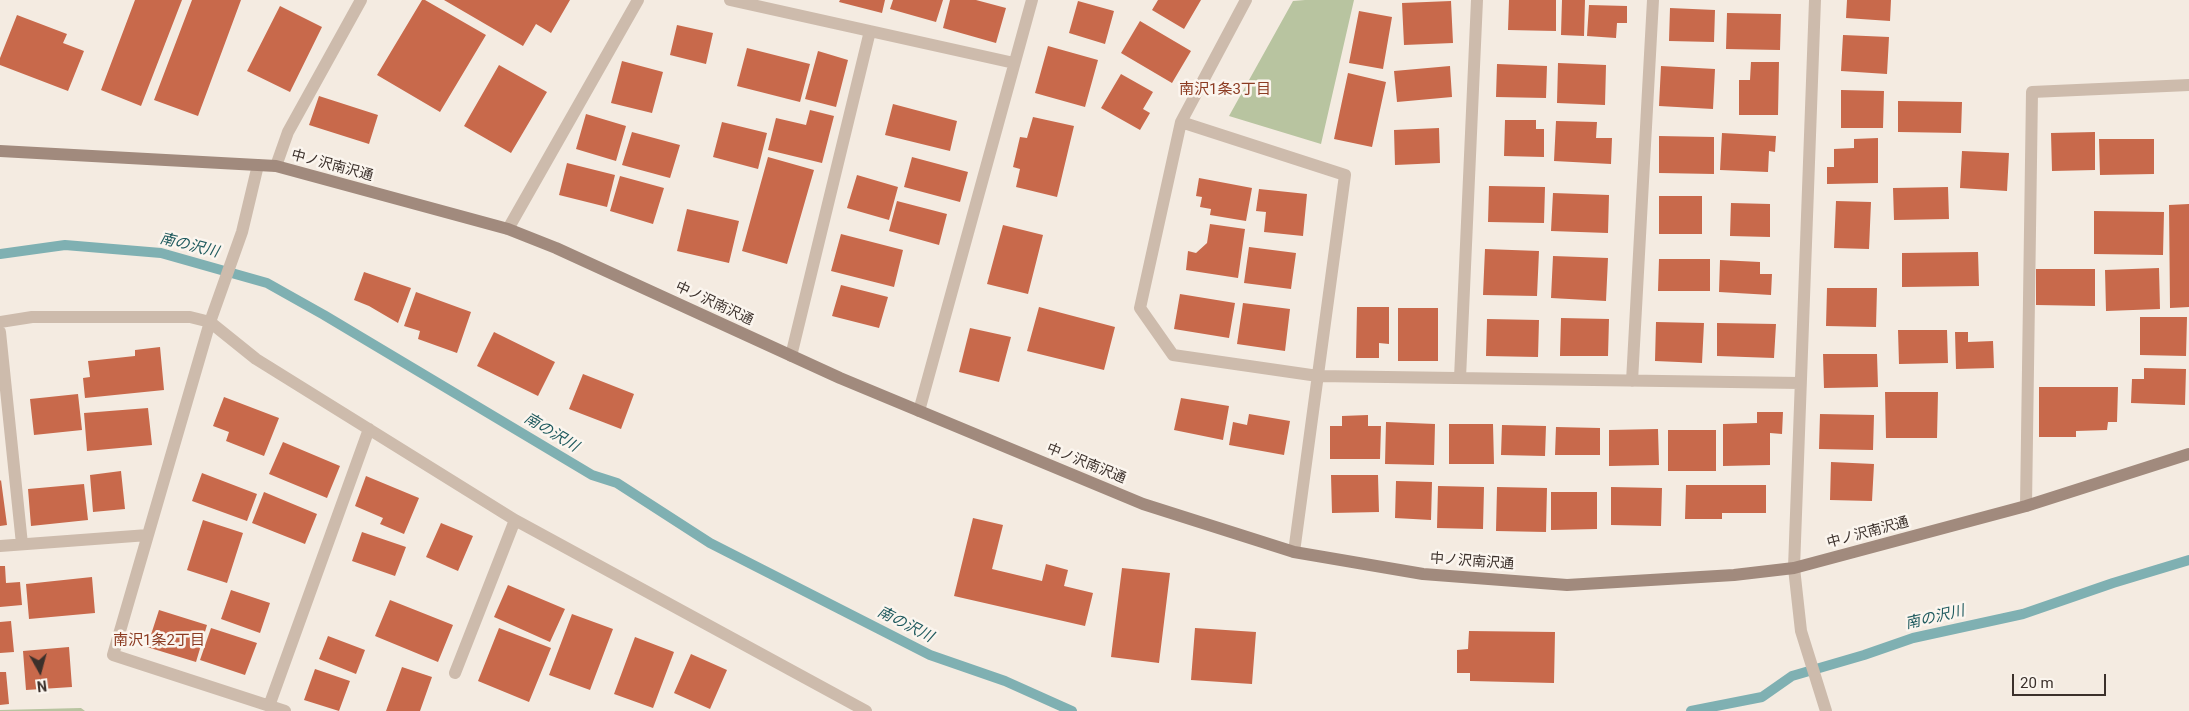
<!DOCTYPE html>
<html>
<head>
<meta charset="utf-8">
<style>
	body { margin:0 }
	#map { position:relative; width:2189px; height:711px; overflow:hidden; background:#f4ebe1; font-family:Roboto,sans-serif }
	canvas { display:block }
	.north { position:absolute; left:15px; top:646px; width:50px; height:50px; -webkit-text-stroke:4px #fbf5ee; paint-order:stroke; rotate:173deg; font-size:14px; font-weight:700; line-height:20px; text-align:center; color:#3b302b }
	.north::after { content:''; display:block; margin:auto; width:18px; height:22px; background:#3b302b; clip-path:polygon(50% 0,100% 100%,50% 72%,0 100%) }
	.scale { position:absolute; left:2012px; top:674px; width:94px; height:22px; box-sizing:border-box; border:2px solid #3b302b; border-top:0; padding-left:6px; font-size:15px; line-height:18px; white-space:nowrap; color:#3b302b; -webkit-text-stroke:4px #fbf5ee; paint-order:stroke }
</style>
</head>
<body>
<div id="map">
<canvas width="2189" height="711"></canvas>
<div class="north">N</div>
<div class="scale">20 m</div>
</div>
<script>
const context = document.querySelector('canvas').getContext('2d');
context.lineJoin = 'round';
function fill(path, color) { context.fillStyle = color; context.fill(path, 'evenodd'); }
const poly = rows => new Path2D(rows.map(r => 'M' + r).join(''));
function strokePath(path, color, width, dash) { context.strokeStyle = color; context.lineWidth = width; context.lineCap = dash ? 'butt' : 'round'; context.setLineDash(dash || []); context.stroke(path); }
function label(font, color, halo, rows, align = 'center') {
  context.font = font + ' Roboto,"Noto Sans JP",sans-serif'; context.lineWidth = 5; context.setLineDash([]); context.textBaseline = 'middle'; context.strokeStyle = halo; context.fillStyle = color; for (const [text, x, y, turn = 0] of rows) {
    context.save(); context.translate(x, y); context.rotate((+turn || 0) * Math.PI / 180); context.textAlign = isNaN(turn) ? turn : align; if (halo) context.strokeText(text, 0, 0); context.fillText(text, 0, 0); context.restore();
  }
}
fill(poly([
	[1305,0,1354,0,1321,144,1229,116,1293,1],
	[81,708,85,711,0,711,0,710]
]), '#b8c4a0');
strokePath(poly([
	[0,254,65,245,161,253,267,283,324,315,592,475,617,483,710,543,930,655,1005,681,1072,711],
	[1691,711,1762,697,1792,676,1864,655,1913,638,2023,614,2113,583,2189,560]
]), '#7fb0b2', 10);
fill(poly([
	[135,0,182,0,141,106,101,90],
	[192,0,241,0,198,116,154,100],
	[422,0,425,0,486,35,440,112,377,75],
	[444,0,570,0,551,33,536,24,523,46],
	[840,0,885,0,882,13,839,2],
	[893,0,943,0,936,22,890,9],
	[950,0,976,0,1006,8,996,43,943,28],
	[1158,0,1201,0,1184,29,1152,10],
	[1509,0,1556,0,1556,31,1508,30],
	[1562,0,1585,0,1584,36,1561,35],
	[1847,0,1891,0,1890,21,1846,18],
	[1078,1,1114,11,1105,44,1069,33],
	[1451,1,1453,43,1404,45,1402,3],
	[1589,5,1627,6,1627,23,1617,23,1616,38,1587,36],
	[280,6,322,27,290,92,247,71],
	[1670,8,1715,10,1714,42,1669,41],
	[1359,11,1392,17,1383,69,1349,63],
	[1727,13,1781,14,1780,50,1726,49],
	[17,15,67,34,63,43,84,51,68,91,0,65,0,58],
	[1140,21,1191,51,1172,83,1121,53],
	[677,25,713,33,706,64,670,55],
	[1843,35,1889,37,1887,74,1841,71],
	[1048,46,1098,60,1085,107,1035,93],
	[747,48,810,64,800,102,737,86],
	[818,51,848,60,836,107,805,99],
	[622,61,663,72,652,113,611,103],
	[1751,62,1779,62,1778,115,1739,115,1739,80,1750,80],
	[1558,63,1606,65,1605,105,1557,103],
	[1497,64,1547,66,1546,98,1496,97],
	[499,65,547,92,511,153,464,126],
	[1450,66,1452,97,1397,102,1394,71],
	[1661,66,1715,69,1713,109,1659,106],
	[1348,73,1386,82,1372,147,1334,139],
	[1121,74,1153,92,1143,109,1150,113,1140,130,1101,108],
	[1841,90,1884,91,1883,128,1841,128],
	[319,96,378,115,369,144,309,125],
	[1898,101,1962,102,1961,133,1898,132],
	[893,104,957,121,950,151,885,135],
	[810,110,834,116,822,163,768,150,776,118,806,125],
	[586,114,626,126,616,161,576,149],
	[1033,117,1074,126,1057,197,1016,187,1020,169,1013,167,1020,137,1027,138],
	[1505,120,1536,120,1536,129,1544,129,1544,157,1504,156],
	[1556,121,1597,122,1596,138,1612,138,1611,164,1554,161],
	[722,122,767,133,758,169,713,157],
	[1439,128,1440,163,1395,165,1394,130],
	[632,132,680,145,670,178,622,165],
	[2095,132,2095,170,2052,171,2051,133],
	[1722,133,1776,136,1775,152,1769,151,1768,172,1720,170],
	[1659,136,1714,137,1714,174,1659,173],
	[1878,138,1878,183,1827,184,1827,167,1834,167,1834,149,1854,148,1854,139],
	[2099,139,2154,139,2154,174,2100,175],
	[1962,151,2009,153,2007,191,1960,188],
	[768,157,814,170,787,264,742,251],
	[912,157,968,172,960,202,904,187],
	[567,163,615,175,607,207,559,195],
	[857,175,898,187,889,220,847,208],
	[620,176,664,188,653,224,610,211],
	[1199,178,1252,188,1246,221,1210,215,1211,209,1200,207,1202,197,1196,196],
	[1489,186,1545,187,1544,223,1488,222],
	[1948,187,1949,219,1894,220,1893,188],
	[1259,189,1307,194,1303,236,1264,232,1266,212,1256,211],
	[1553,193,1609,195,1608,233,1551,231],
	[1659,196,1702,196,1702,234,1659,234],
	[897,201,947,214,939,245,889,231],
	[1836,201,1871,202,1869,249,1834,248],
	[1731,203,1770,204,1770,237,1730,236],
	[2189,204,2189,307,2170,308,2169,205],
	[687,209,739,221,729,263,677,251],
	[2094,211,2164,212,2163,255,2094,254],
	[1210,224,1245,229,1238,278,1186,270,1188,251,1196,253,1207,243],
	[1003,225,1043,235,1028,294,987,284],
	[841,234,903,250,894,287,831,271],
	[1249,247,1296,253,1291,289,1244,283],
	[1485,249,1539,251,1537,296,1483,295],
	[1978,252,1979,286,1902,287,1902,253],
	[1553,256,1608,258,1606,301,1551,298],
	[1659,259,1710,259,1710,291,1658,291],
	[1720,260,1760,262,1760,274,1772,274,1771,295,1719,292],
	[2159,268,2160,309,2106,311,2105,270],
	[2036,269,2095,269,2095,306,2036,305],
	[364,272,411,288,398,323,369,306,354,300],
	[841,285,888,297,879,328,832,316],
	[1827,288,1877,288,1876,327,1826,326],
	[416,292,471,312,457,353,418,339,420,331,404,326],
	[1180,294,1235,303,1229,338,1174,329],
	[1243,303,1290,309,1285,351,1237,344],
	[1039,307,1115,327,1104,370,1027,351],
	[1357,307,1389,307,1389,344,1379,343,1379,358,1356,358],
	[1398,308,1438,308,1438,361,1398,361],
	[2140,317,2187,317,2186,356,2140,355],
	[1561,318,1609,319,1608,356,1560,356],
	[1487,319,1539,320,1538,357,1486,356],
	[1656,322,1704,323,1702,363,1655,361],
	[1717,323,1776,324,1774,358,1717,356],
	[970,328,1011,337,999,382,959,372],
	[1898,330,1947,330,1948,363,1899,364],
	[494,332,555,362,538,396,477,366],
	[1955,332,1968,332,1968,342,1993,341,1994,368,1956,369],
	[160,347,164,390,85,398,83,378,90,377,88,361,135,356,135,350],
	[1823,354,1877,354,1878,387,1824,388],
	[2144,368,2186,369,2185,405,2131,403,2132,379,2144,379],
	[583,374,634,394,621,429,569,409],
	[2039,387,2118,387,2117,422,2108,422,2107,430,2076,431,2076,437,2039,437],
	[1885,392,1938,392,1937,438,1886,438],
	[78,394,82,430,34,435,30,399],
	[224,397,279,418,264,456,226,441,229,432,213,426],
	[1181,398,1229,406,1223,440,1174,430],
	[148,408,152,445,87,451,84,413],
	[1757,412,1783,412,1782,434,1770,433,1770,465,1723,466,1723,424,1757,423],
	[1249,414,1290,421,1284,455,1229,445,1233,422,1247,425],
	[1820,414,1874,415,1873,450,1819,449],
	[1368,415,1368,426,1381,426,1380,459,1330,459,1330,426,1342,426,1342,416],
	[1386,422,1435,424,1434,465,1385,464],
	[1449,424,1493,424,1494,464,1449,464],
	[1502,425,1546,426,1545,456,1501,455],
	[1556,427,1600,428,1600,455,1555,455],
	[1658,429,1659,465,1609,466,1609,430],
	[1668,430,1716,430,1716,471,1668,471],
	[283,442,340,466,327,498,269,474],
	[1831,462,1874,464,1872,501,1830,500],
	[121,471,125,509,93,512,90,475],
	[202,473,257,494,247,521,192,501],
	[1331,475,1378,475,1379,512,1332,513],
	[366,476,419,498,404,534,380,524,383,518,355,506],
	[1,480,7,525,0,526,0,481],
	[1396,481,1432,482,1431,520,1395,518],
	[84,484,88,520,31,526,28,489],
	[1686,485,1766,485,1766,513,1722,513,1722,519,1685,519],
	[1438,486,1484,487,1483,529,1437,528],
	[1497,487,1547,488,1546,532,1496,531],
	[1611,487,1662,488,1661,526,1611,525],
	[264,492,317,514,305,544,252,523],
	[1551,492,1597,492,1597,529,1551,530],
	[973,518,1003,525,992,569,1042,581,1046,564,1068,570,1064,586,1093,593,1085,626,954,596],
	[203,520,243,533,227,583,187,570],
	[441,523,473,536,458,571,426,557],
	[362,532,406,547,395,576,352,561],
	[0,566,5,566,6,583,20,582,22,605,0,607],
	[1122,568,1170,573,1159,663,1111,657],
	[92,577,95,613,29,619,26,584],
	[508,585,565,609,550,642,494,617],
	[231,590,270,603,260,633,221,619],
	[390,600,453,625,438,662,375,636],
	[159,610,207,625,196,662,147,647],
	[572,614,613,629,590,690,549,675],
	[11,621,14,652,0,653,0,622],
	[211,628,257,643,245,675,200,660],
	[499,628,551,648,529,702,478,681],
	[1195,628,1256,632,1252,684,1191,680],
	[1469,631,1555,632,1554,683,1470,681,1470,673,1457,673,1457,650,1468,649],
	[328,636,365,650,356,674,319,659],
	[635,637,674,652,653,708,614,694],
	[69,647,72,687,26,690,23,651],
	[691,654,727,670,710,709,674,693],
	[402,667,432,677,420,711,386,711],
	[315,669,350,681,339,711,304,700],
	[0,672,6,672,9,704,0,705]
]), '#c8694b');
strokePath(poly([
	[730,0,1014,63],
	[1246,0,1181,122,1140,308,1173,355,1318,376,1800,383],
	[1815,0,1794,568,1801,631,1826,711],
	[1181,122,1345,175,1294,552],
	[258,165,242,232,210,322,113,655,285,711],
	[276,166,288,132,361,0],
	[508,229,638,0],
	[0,322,32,317,190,317,210,322,256,359,515,520,866,711],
	[0,332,22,544],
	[791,356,870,31],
	[1460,378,1477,0],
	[1632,381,1653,0],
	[919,411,1032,0],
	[2026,506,2032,92,2189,85],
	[0,546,148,535],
	[455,673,515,520],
	[269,706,369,429]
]), '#cdbbac', 12);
strokePath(poly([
	[0,151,276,166,508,229,556,248,840,378,1143,504,1294,552,1423,574,1567,585,1734,575,1794,568,2026,506,2189,454]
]), '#a18a7d', 12);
label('14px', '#3b302b', '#fbf5ee', [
	["中ノ沢南沢通",332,166,15],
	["中ノ沢南沢通",714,304,25],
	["中ノ沢南沢通",1086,464,22],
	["中ノ沢南沢通",1868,533,-15],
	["中ノ沢南沢通",1472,562,4]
]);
label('15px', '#8c3b22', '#fbf5ee', [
	["南沢1条3丁目",1225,90],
	["南沢1条2丁目",159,641]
]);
label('italic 15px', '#1f5a5e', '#fbf5ee', [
	["南の沢川",189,246,14],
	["南の沢川",551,433,31],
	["南の沢川",1935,618,-13],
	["南の沢川",905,625,27]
]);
</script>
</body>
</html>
